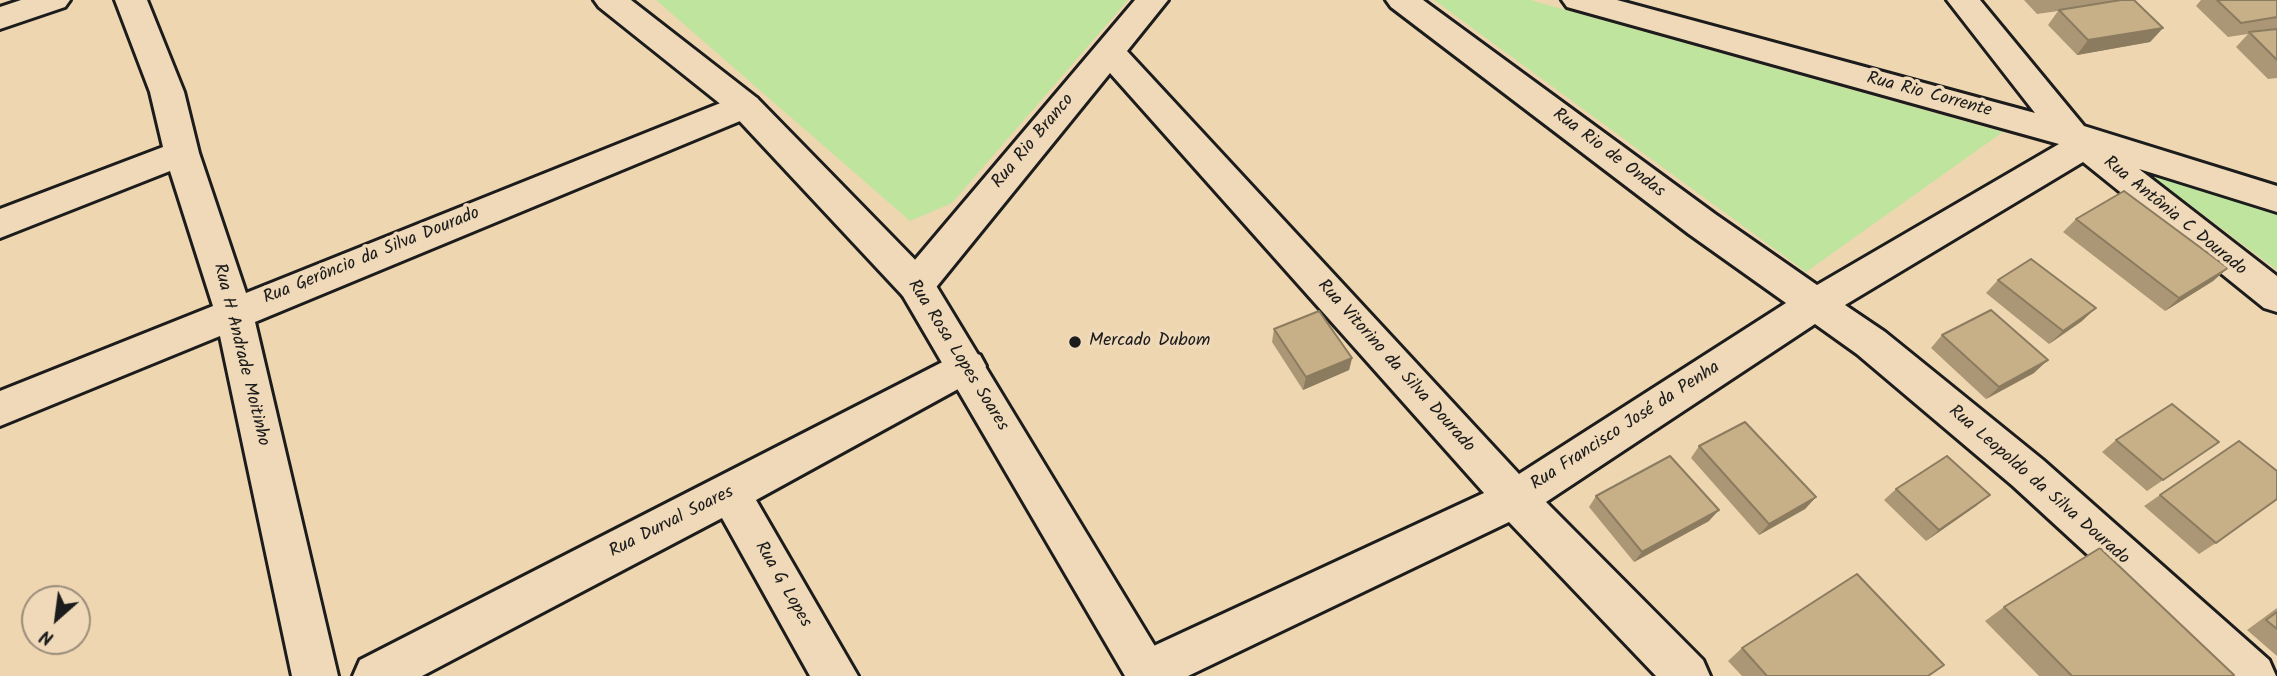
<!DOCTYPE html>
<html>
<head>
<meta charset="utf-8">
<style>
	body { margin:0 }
	#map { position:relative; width:2277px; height:676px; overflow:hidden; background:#eed6b1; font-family:Kalam,sans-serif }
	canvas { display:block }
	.north { position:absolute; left:21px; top:585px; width:70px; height:70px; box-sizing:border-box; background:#efd9b8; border:2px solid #9b8d7a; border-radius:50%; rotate:208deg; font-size:19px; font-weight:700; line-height:28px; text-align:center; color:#1c1c1c }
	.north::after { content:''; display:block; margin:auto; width:24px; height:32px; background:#1c1c1c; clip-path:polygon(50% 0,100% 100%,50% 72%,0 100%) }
</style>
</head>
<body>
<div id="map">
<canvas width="2277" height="676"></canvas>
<div class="north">N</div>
</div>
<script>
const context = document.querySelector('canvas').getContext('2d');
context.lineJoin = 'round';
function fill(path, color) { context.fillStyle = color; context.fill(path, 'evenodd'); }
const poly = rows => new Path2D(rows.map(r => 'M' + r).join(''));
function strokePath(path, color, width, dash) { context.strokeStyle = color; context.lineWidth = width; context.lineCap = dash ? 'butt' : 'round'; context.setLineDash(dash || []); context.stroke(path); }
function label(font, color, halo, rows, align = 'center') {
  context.font = font + ' Kalam,sans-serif'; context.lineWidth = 7; context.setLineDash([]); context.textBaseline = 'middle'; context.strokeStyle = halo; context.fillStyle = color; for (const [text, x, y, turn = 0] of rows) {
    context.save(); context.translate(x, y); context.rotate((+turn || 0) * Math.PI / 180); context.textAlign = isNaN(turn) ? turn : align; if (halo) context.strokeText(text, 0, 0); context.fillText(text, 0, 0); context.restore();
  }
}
fill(poly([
	[656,0,1128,0,952,203,910,221],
	[1434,0,1530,0,2003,132,1806,272],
	[2141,168,2277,212,2277,270]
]), '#bfe49e');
const street = poly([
	[21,0,70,0,65,7,0,29,0,7,21,0],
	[115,0,147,0,184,92,199,153,246,293,733,98,745,94,757,98,762,106,757,114,255,322,338,676,292,676,220,336,0,426,0,391,213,306,170,171,0,238,0,209,163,147,150,92,115,0],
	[1135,0,1168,0,1127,51,1519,474,1786,303,1689,234,1391,7,1386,0,1423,0,1715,214,1817,285,2059,144,1567,7,1562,0,1617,0,2035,113,1947,0,1980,0,2084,126,2277,186,2277,212,2139,169,2277,276,2277,312,2264,308,2083,162,1845,305,1885,332,2043,460,2269,660,2276,676,2220,676,2013,486,1857,354,1815,324,1546,502,1703,660,1710,676,1656,676,1509,522,1188,676,1127,676,1125,672,1132,656,1484,493,1110,73,929,296,916,300,903,296,897,285,903,274,1135,0],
	[966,350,980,355,986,366,980,377,756,500,858,676,810,676,722,518,422,676,353,676,360,660,966,350]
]);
const secondary = poly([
	[594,0,631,0,757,98,929,274,1173,676,1125,676,903,296,733,114,599,7,594,0]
]);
strokePath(street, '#1c1c1c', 6);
strokePath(secondary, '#1c1c1c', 6);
fill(street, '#efd9b8');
fill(secondary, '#efd9b8');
fill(poly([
	[2024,0,2118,0,2163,28,2150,42,2077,55,2048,25,2058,11,2037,14],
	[2201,0,2277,0,2277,78,2268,79,2236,47,2248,34,2228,37,2196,6],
	[2076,219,2228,268,2213,281,2165,311,2063,232],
	[1998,280,2082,321,2049,344,1986,293],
	[1274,329,1352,358,1349,370,1303,390,1272,342],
	[1942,335,2034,373,1986,399,1931,348],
	[2116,440,2219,442,2147,491,2102,452],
	[1699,446,1816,497,1805,509,1759,535,1691,458],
	[1896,489,1976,506,1926,541,1884,500],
	[2160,495,2216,543,2199,554,2144,506],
	[1596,496,1709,521,1634,562,1589,507],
	[2004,607,2232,676,2039,676,1985,621],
	[2277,608,2277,656,2247,630],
	[1742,648,1928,676,1742,676,1728,661]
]), '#ab9775');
fill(poly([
	[2163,28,2150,42,2077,55,2088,40],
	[2228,268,2213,281,2165,311,2179,298],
	[2096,308,2082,321,2049,344,2063,331],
	[1352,358,1349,370,1303,390,1306,377],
	[2048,360,2034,373,1986,399,1999,387],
	[1990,495,1976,506,1926,541,1939,530],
	[1816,497,1805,509,1759,535,1769,524],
	[1719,510,1709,521,1634,562,1642,552]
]), '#8b7b5f');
const building = poly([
	[2121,0,2134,0,2163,28,2088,40,2059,10,2121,0],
	[2217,0,2277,0,2277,17,2241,23,2217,0],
	[2277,29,2277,60,2249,32,2277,29],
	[2124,191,2228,268,2179,298,2076,219,2124,191],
	[2031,259,2096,308,2063,331,1998,280,2031,259],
	[1991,310,2048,360,1999,387,1942,335,1991,310],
	[1319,311,1352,358,1306,377,1274,329,1319,311],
	[2172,404,2219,442,2163,480,2116,440,2172,404],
	[1745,422,1816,497,1769,524,1699,446,1745,422],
	[2239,441,2277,471,2277,499,2216,543,2160,495,2239,441],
	[1670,456,1719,510,1642,552,1596,496,1670,456],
	[1947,456,1990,495,1939,530,1896,489,1947,456],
	[2100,548,2234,675,2232,676,2072,676,2004,607,2100,548],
	[1857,574,1944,665,1928,676,1767,676,1742,648,1857,574],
	[2277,612,2277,629,2266,620,2277,612]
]);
fill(building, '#c7b088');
strokePath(building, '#8b7b5f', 2);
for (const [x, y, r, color] of [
	[1075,342,7,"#1c1c1c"]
]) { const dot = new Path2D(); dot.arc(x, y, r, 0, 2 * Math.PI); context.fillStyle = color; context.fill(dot); strokePath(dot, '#efd9b8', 2.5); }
label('18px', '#1c1c1c', '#efd9b8', [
	["Rua Rio Corrente",1929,96,15],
	["Rua Rio Branco",1034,142,-50],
	["Rua Rio de Ondas",1608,154,37],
	["Rua Antônia C Dourado",2174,217,39],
	["Rua Gerôncio da Silva Dourado",372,257,-22],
	["Rua H Andrade Moitinho",240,355,76],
	["Rua Rosa Lopes Soares",957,356,58],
	["Rua Vitorino da Silva Dourado",1395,367,48],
	["Rua Francisco José da Penha",1626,427,-33],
	["Rua Leopoldo da Silva Dourado",2038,486,41],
	["Rua Durval Soares",672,523,-27],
	["Rua G Lopes",782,585,60]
]);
label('18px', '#1c1c1c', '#efd9b8', [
	["Mercado Dubom",1089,342]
], 'left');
</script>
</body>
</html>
